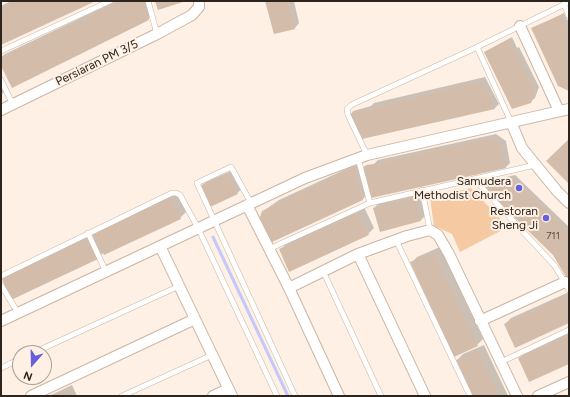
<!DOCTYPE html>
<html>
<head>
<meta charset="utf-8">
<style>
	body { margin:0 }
	#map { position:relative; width:570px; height:397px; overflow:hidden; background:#fef0e4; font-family:Figtree,sans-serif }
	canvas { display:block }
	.frame { position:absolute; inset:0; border:2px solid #2d251d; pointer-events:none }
	.north { position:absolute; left:12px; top:345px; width:40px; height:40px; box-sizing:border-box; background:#fef0e4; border:1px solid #aa9f94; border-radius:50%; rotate:200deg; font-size:11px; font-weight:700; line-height:16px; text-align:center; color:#2d251d }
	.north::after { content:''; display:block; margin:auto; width:14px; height:18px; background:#6560d9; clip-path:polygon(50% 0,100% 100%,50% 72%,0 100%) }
</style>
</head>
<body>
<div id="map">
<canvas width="570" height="397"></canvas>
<div class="frame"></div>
<div class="north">N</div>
</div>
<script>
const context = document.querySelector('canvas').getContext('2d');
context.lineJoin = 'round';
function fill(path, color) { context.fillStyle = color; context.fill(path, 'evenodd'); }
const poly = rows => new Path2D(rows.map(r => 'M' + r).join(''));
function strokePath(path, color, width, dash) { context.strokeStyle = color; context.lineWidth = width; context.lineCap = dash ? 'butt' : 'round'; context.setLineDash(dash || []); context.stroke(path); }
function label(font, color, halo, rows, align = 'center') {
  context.font = font + ' Figtree,sans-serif'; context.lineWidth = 4; context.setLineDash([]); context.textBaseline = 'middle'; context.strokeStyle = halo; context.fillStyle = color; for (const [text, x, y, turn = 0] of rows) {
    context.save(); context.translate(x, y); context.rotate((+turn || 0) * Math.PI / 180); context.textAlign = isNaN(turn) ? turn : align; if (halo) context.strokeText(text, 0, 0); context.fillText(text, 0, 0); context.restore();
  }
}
fill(poly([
	[471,188,508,227,460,252,452,234,434,226,430,198]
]), '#f5c9a1');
fill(poly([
	[11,1,94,1,1,44,1,6],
	[116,1,151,1,154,13,148,19,1,64,1,57,5,54],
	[266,1,294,1,299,23,295,28,274,33],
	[564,13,567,20,569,20,569,90,559,86,533,28],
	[512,37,517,48,519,47,539,87,535,98,530,102,485,52],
	[1,76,7,89,1,95],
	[485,77,499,104,495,108,474,112,351,114,353,111,371,106,374,103],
	[496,134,506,141,510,163,506,167,363,168,366,165,374,164,378,160],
	[359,163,367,194,363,199,262,212,279,200],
	[233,170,242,189,237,193,201,186,206,182],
	[515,175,569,227,569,280,554,254,482,185,485,182],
	[177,193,186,212,180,218,104,252,98,258,3,280,9,274,94,233,95,235,101,229],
	[419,193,425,216,421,220,380,231,374,208,379,203],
	[364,207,374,228,368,234,280,250,286,244],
	[440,247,483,339,477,345,411,263,417,257],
	[569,292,569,322,505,324,511,318],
	[569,332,569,362,519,358,525,352],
	[484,345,508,396,474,396,457,360,463,354],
	[72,385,77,396,49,396]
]), '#0003');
strokePath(poly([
	[213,237,288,396]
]), '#c5c9f9', 3);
fill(poly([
	[16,1,96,1,1,45,1,8],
	[121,1,143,1,149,20,12,88,1,66,1,58],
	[155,1,183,1,183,2,158,10],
	[265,1,288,1,295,29,274,34],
	[561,15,569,33,569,91,558,86,531,28],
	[509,39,535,92,531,103,512,109,484,52],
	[481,81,495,109,362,139,349,114],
	[491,138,502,146,506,168,371,198,362,167],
	[569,139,569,184,546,161],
	[355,167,363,200,270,243,259,220,262,211],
	[228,173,238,194,210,207,200,186],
	[512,178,569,232,569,282,553,255,481,185],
	[415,197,421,221,380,232,373,208],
	[171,198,181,219,104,255,94,234],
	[358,213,369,235,289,272,279,249],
	[88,238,98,259,11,300,2,279],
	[434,252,478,346,454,357,410,262],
	[567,295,569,299,569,323,515,348,504,324],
	[569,335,569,364,529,382,518,358],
	[478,350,499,396,473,396,456,360],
	[66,390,69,396,54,396]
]), '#d3bdaa');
const service = poly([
	[148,1,157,34],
	[564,4,569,16],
	[477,47,511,122],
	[1,51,110,1],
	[1,80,13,105],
	[367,155,348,115,347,109,351,105,469,51,569,2],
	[358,158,370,203],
	[474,179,555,266,569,290],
	[422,190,430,230],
	[251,203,231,167,197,183,295,396],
	[88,233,106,272],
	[396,240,470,396],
	[269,249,370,203,535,165],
	[323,271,381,396],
	[1,276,172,193,176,193,180,195,198,228,277,396],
	[1,285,18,313],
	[33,353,179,286],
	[501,362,569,330],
	[1,368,20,359],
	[122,396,212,355]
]);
const minor = poly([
	[520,26,559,111],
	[1,110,157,34,192,15,199,7,199,1],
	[511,122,522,148,557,191,569,203],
	[247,205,289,288,339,396],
	[160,246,232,396],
	[358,254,425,396],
	[289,288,358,254,407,236,430,230,438,235,449,254,517,396],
	[1,321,305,178,367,155,569,109],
	[480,321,565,282],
	[31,396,195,319],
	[213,396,228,389],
	[538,396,569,382]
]);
strokePath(service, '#cbb5a2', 6);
strokePath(minor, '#cbb5a2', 12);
strokePath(service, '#fff', 5);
strokePath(minor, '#fff', 10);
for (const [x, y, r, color] of [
	[519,188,4,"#6560d9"],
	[546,218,4,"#6560d9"]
]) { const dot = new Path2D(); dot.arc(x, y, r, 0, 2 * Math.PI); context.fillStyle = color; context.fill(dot); strokePath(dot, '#fef0e4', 1.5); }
label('10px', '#564b40', null, [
	["711",553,236]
]);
label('12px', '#2d251d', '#fef0e4', [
	["Persiaran PM 3/5",97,63,-26]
]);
label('12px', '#2d251d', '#fef0e4', [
	["Samudera",511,181],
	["Methodist Church",511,195],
	["Restoran",538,211],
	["Sheng Ji",538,225]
], 'right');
</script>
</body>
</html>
